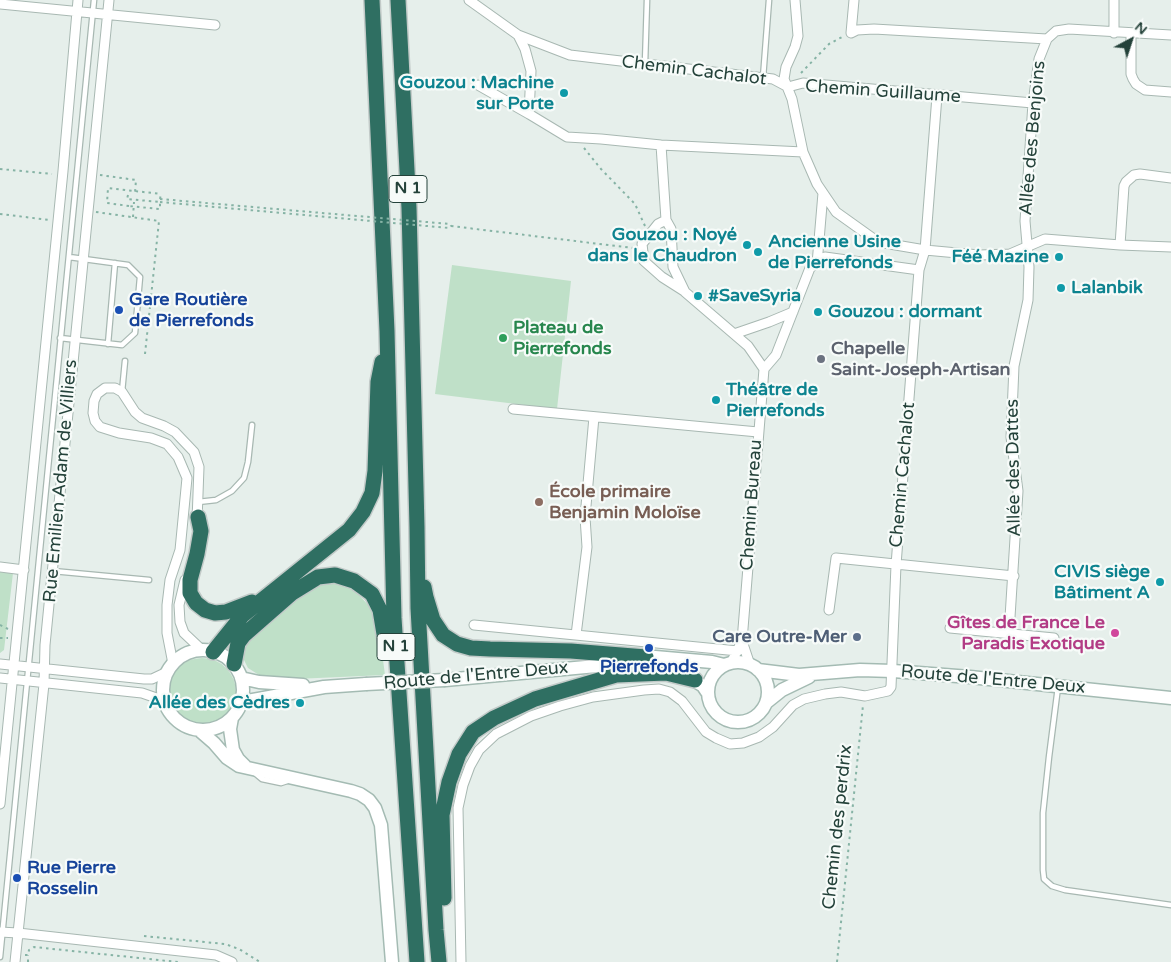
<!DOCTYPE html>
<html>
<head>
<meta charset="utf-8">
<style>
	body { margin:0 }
	#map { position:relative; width:1171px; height:962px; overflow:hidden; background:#e6efeb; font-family:"Varela Round",sans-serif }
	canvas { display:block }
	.north { position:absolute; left:1106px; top:15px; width:50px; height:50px; -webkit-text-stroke:4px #f7fbf9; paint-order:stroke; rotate:40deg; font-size:14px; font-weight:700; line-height:20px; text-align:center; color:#24423a }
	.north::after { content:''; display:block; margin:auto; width:18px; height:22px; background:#24423a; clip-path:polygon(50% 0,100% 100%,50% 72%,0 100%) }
</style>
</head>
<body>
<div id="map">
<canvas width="1171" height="962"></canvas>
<div class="north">N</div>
</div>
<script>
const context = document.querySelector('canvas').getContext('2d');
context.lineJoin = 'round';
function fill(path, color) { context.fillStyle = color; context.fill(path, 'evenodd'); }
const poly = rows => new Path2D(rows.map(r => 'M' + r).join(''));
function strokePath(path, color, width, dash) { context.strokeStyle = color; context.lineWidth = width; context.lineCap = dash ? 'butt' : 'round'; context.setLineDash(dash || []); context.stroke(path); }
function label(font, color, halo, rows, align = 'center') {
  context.font = font + ' "Varela Round",sans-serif'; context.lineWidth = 4.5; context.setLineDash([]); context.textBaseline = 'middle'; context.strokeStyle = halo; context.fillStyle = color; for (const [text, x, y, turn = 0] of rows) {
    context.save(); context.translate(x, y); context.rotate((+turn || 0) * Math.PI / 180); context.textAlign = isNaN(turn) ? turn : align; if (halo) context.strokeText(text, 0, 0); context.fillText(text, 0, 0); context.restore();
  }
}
fill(poly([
	[452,265,571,281,557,409,435,394],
	[0,572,13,573,4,650,0,653],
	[325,582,341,583,360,593,359,595,370,607,378,622,385,675,295,679,259,675,248,668,243,658,243,650,251,634,312,587],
	'168 692a34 34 0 1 1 68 0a34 34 0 1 1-68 0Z'
]), '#bfe0c8');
const lane = poly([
	[645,64,647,0],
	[763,78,769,0],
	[60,338,122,345,135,333,140,277,128,265,69,257],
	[108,344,115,263],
	[122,392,125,361],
	[198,502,216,500,232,491,244,478,248,462,252,425],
	[53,571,149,580],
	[1058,687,1049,757,1043,813,1043,870,1044,879,1052,886,1065,890,1171,905],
	[256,774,262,779,281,783,290,780],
	[0,957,94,0]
]);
const street = poly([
	[469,0,518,35,570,55,773,79,788,87],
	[795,0,798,36,795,47,786,67,784,79,792,99,803,152,817,184,836,212,878,242,925,250,979,255,1010,254,1045,239,1120,245,1171,247],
	[854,0,851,33,857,30,874,29,1047,39],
	[0,4,215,25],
	[1114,33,1114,0],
	[1131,34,1131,74,1133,79,1136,84,1145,90,1171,92],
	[518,35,525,49,531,71,529,114,567,137,601,139,661,145,803,152],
	[478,85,529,114],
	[788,87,803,83,1033,103],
	[661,145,666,220,671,229,673,267,685,292,748,346,764,369],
	[666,220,658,224,642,244,644,261,662,277,684,291],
	[1120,245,1124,186,1126,182,1134,175,1140,174,1171,178],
	[817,264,823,193],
	[734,334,769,322,793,312],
	[764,369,776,355,810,268,825,257,919,270],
	[513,409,758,432],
	[0,567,24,570],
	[185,580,179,605,180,622,184,633,202,650],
	[829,610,836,558,1014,576],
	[474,625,738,651],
	[950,628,1054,638],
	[1009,633,1018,491,1011,437,1014,366,1028,300,1029,267,1025,221,1033,103,1039,59,1047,39,1056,31,1069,29,1171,35],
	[576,635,587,547,585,517,594,417],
	[742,641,750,665],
	[731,663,742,641,764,369],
	[0,664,144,679,152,679,169,671],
	[173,664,167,633,167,605,170,580,180,550,187,478,178,457,167,444,151,438,119,433,100,427,95,421,93,413,94,401,97,394,105,388,115,388,122,392,135,412,142,418,164,426,175,432,194,452,199,467,197,521],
	[0,678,142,693,165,701],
	[0,804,63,171,78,0],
	[0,932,18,933,216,955,232,962],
	[15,962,44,684,45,645,55,544,109,0],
	[461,962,458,808,463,785,470,766,479,750,496,734,531,716,560,706,593,697,644,690,659,689,670,692,682,701,706,732,716,738,730,744,743,743,759,737,773,727,793,705,804,699,825,694,841,692,865,696,888,691,891,687,896,565,919,270,925,250,937,96]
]);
const secondary = poly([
	'163 690a40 40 0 1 1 80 0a40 40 0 1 1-80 0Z',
	[638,660,646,657,655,657,712,662,724,665],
	'708 692a30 30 0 1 1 60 0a30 30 0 1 1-60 0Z',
	[758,670,799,675,860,670,893,671,970,677,1171,698],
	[241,678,259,682,303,685],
	[445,680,629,663,674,668,703,686,707,692],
	[242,702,324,687,366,684],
	[767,702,782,690,809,677],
	[232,718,230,729,233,750,238,759,245,766],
	[199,730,214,743,227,758,239,766,351,791,360,794,369,800,375,808,381,825,392,962]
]);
const highway = poly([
	[372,0,387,331,394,618,417,962],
	[398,0,409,208,417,527,418,608,436,930,439,962],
	[198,517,201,531,197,554,190,580,190,593,196,603,205,610,215,613,226,612,252,602],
	[424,587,426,597,433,620,443,635,457,644,471,648,490,649,571,651,646,657],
	[213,652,242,616,349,530,363,512,372,493,375,471,378,382,382,362],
	[234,664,238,643,244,635,292,593,318,577,335,575,354,581,372,594,380,610,387,652],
	[444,898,442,815,449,782,459,754,473,732,494,718,535,699,616,675,666,673,695,680]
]);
strokePath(lane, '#a8b8b2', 7);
strokePath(street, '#a8b8b2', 11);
strokePath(secondary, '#a4bbb3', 15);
strokePath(highway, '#c2cac8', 18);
strokePath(poly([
	[801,73,829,44,842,37],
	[584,148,601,169,635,204,645,226],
	[0,169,52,174],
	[100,175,136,180,135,193],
	[128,195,127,199,160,202,160,209,129,206],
	[160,199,161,194],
	[96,212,159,221,145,354],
	[0,214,50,220],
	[133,217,134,202],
	[451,226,633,248],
	[0,625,8,629],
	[0,638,8,638],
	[144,936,225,944,239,949,260,962],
	[25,955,28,955,29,950,34,947,178,962],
	[28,962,28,955],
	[837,962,863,705]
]), '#86b3a5', 2, [2.5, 4]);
strokePath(lane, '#fff', 4.5);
strokePath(street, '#fff', 9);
strokePath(secondary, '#fff', 12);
strokePath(highway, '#2f6f62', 15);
const secondaryBridge = poly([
	[366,684,445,680]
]);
strokePath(secondaryBridge, '#a4bbb3', 15, []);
strokePath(poly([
	[160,199,450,224,451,226],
	[160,202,449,228,451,226],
	[129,206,107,203,108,188,161,194]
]), '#86b3a5', 2, [2.5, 4]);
strokePath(secondaryBridge, '#fff', 12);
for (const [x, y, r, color] of [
	[564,93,5,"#0f9aa8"],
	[747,245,5,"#0f9aa8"],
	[758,252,5,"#0f9aa8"],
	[1059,257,5,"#0f9aa8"],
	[1061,288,5,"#0f9aa8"],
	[698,296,5,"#0f9aa8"],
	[119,310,5,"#1a4fb4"],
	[818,312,5,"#0f9aa8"],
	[503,338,5,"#2e9e5b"],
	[821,359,5,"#6b7280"],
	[716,400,5,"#0f9aa8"],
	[539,502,5,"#8d6e63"],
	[1160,582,5,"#0f9aa8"],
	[1115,633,5,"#d1479c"],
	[857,637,5,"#5c6f8a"],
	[649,648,5,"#1a4fb4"],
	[300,703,5,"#0f9aa8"],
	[17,878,5,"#1a4fb4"]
]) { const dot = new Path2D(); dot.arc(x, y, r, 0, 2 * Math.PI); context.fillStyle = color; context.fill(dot); strokePath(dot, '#f7fbf9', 2); }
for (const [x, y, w] of [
	[408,189,38],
	[396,647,38]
]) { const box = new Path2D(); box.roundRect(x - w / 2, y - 13.5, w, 27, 4); context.fillStyle = '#f7fbf9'; context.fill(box); strokePath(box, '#24423a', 1); }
label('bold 16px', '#24423a', null, [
	["N 1",408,189],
	["N 1",396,647]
]);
label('18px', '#24423a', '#f7fbf9', [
	["Chemin Cachalot",694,71,7],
	["Chemin Guillaume",883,92,4],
	["Allée des Benjoins",1033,138,-85],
	["Allée des Dattes",1014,468,-91],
	["Chemin Cachalot",903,475,-85],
	["Rue Emilien Adam de Villiers",61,481,-85],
	["Chemin Bureau",752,505,-86],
	["Route de l'Entre Deux",476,676,-5],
	["Route de l'Entre Deux",993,680,5],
	["Chemin des perdrix",838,827,-84]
]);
label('bold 18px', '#0d838f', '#f7fbf9', [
	["Gouzou : Machine",554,83],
	["sur Porte",554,104],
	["Gouzou : Noyé",737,235],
	["dans le Chaudron",737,256],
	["Ancienne Usine",768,242,"left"],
	["de Pierrefonds",768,263,"left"],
	["Féé Mazine",1049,257],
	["Lalanbik",1071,288,"left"],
	["#SaveSyria",708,296,"left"],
	["Gouzou : dormant",828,312,"left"],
	["Théâtre de",726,390,"left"],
	["Pierrefonds",726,411,"left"],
	["CIVIS siège",1150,572],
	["Bâtiment A",1150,593],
	["Allée des Cèdres",290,703]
], 'right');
label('bold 18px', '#164399', '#f7fbf9', [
	["Gare Routière",129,300],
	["de Pierrefonds",129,321],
	["Pierrefonds",649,667,"center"],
	["Rue Pierre",27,868],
	["Rosselin",27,889]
], 'left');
label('bold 18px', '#27864d', '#f7fbf9', [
	["Plateau de",513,328],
	["Pierrefonds",513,349]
], 'left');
label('bold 18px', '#5b616d', '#f7fbf9', [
	["Chapelle",831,349],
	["Saint-Joseph-Artisan",831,370]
], 'left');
label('bold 18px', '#785e54', '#f7fbf9', [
	["École primaire",549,492],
	["Benjamin Moloïse",549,513]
], 'left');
label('bold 18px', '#b23c85', '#f7fbf9', [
	["Gîtes de France Le",1105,623],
	["Paradis Exotique",1105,644]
], 'right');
label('bold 18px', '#4e5e75', '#f7fbf9', [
	["Care Outre-Mer",847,637]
], 'right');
</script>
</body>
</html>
